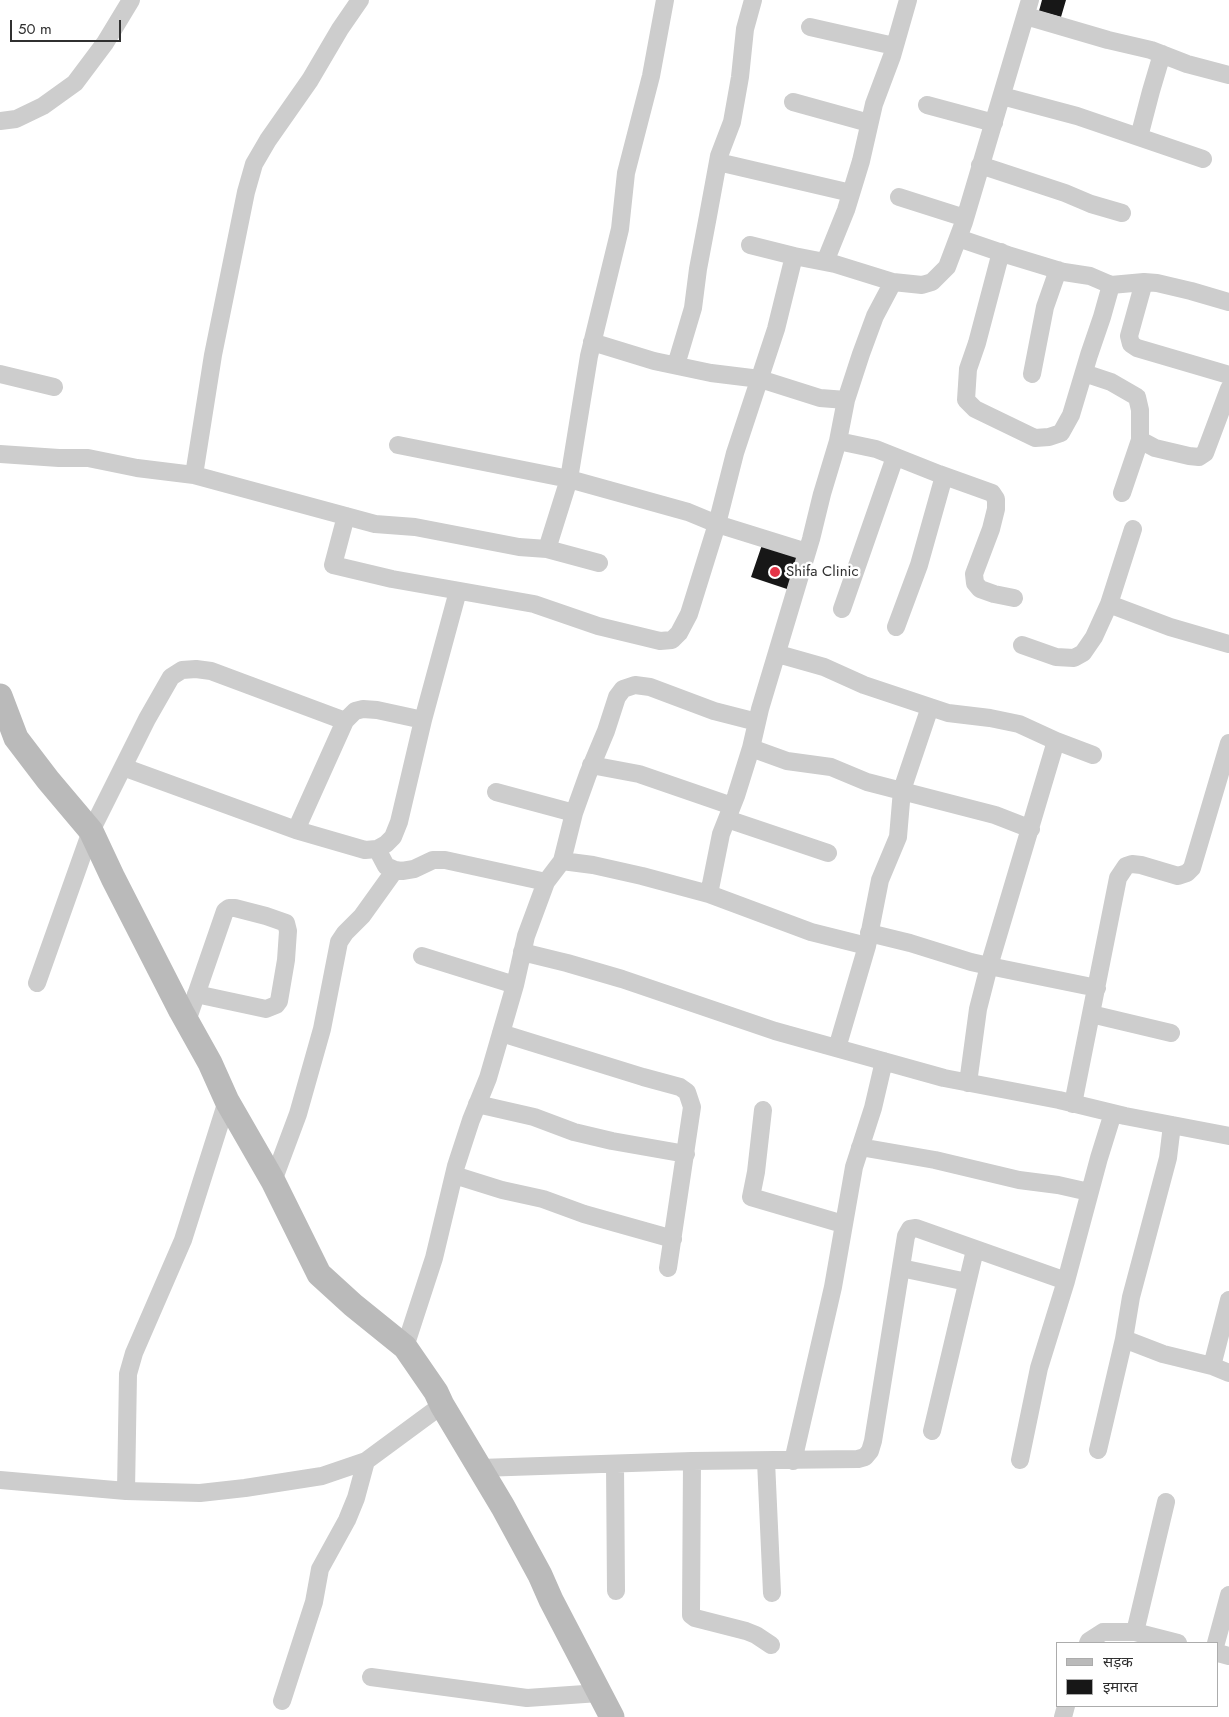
<!DOCTYPE html>
<html>
<head>
<meta charset="utf-8">
<style>
	body { margin:0 }
	#map { position:relative; width:1229px; height:1717px; overflow:hidden; background:#fff; font-family:Jost,"Noto Sans Devanagari",sans-serif }
	canvas { display:block }
	.legend { position:absolute; left:1056px; top:1642px; width:162px; height:65px; box-sizing:border-box; background:#fff; border:1px solid #acacac; margin:0; padding:6px 9px; list-style:none; font-size:15px; color:#303030 }
	.legend li { display:flex; align-items:center; gap:10px; height:25px }
	.legend b { width:25px; border:1px solid #acacac }
	.scale { position:absolute; left:10px; top:20px; width:111px; height:22px; box-sizing:border-box; border:2px solid #303030; border-top:0; padding-left:6px; font-size:15px; line-height:18px; white-space:nowrap; color:#303030; -webkit-text-stroke:4px #fff; paint-order:stroke }
</style>
</head>
<body>
<div id="map">
<canvas width="1229" height="1717"></canvas>
<ul class="legend">
<li><b style="height:6px;background:#bababa"></b>सड़क</li>
<li><b style="height:14px;background:#171717"></b>इमारत</li>
</ul>
<div class="scale">50 m</div>
</div>
<script>
const context = document.querySelector('canvas').getContext('2d');
context.lineJoin = 'round';
function fill(path, color) { context.fillStyle = color; context.fill(path, 'evenodd'); }
const poly = rows => new Path2D(rows.map(r => 'M' + r).join(''));
function strokePath(path, color, width, dash) { context.strokeStyle = color; context.lineWidth = width; context.lineCap = dash ? 'butt' : 'round'; context.setLineDash(dash || []); context.stroke(path); }
function label(font, color, halo, rows, align = 'center') {
  context.font = font + ' Jost,sans-serif'; context.lineWidth = 5; context.setLineDash([]); context.textBaseline = 'middle'; context.strokeStyle = halo; context.fillStyle = color; for (const [text, x, y, turn = 0] of rows) {
    context.save(); context.translate(x, y); context.rotate((+turn || 0) * Math.PI / 180); context.textAlign = isNaN(turn) ? turn : align; if (halo) context.strokeText(text, 0, 0); context.fillText(text, 0, 0); context.restore();
  }
}
fill(poly([
	[1042,0,1066,0,1061,17,1039,11],
	[763,542,799,555,787,589,751,577]
]), '#171717');
strokePath(poly([
	[1026,16,1108,40,1151,50,1187,64,1229,75],
	[810,27,894,46],
	[1002,96,1077,116,1203,159],
	[793,102,869,123],
	[927,105,994,123],
	[0,121,16,119,43,106,75,83,105,43,131,0],
	[1139,137,1151,91,1162,54],
	[718,162,851,193],
	[980,165,1065,193,1091,204,1122,213],
	[899,197,965,218],
	[958,238,1008,255,1064,272,1090,276,1111,285,1144,282,1157,283,1191,291,1229,302],
	[750,245,794,256],
	[1001,252,977,343,968,369,966,400,975,409,1035,438,1049,437,1061,433,1071,415,1089,355,1102,317,1111,285],
	[825,262,846,210,861,161,874,104,892,56,908,0],
	[1144,282,1129,336,1131,344,1137,348,1229,375],
	[592,342,654,361,711,373,760,379,820,398,846,400],
	[676,365,693,308,698,269,708,216,719,156,732,122,740,77,745,29,753,0],
	[1084,373,1111,382,1137,397,1140,410,1140,440,1155,448,1189,456,1199,457,1205,453,1229,389],
	[0,374,54,387],
	[1032,374,1045,307,1058,270],
	[838,441,876,449,939,474,992,493,996,499,996,509,991,529,974,574,975,583,980,589,994,594,1014,598],
	[398,445,569,479,688,512,717,524,807,552],
	[0,454,59,458,88,458,137,468,194,475,375,524,415,527,519,547,547,549,569,479,589,356,620,229,626,173,651,76,665,0],
	[194,475,213,355,246,192,254,164,268,140,310,80,340,29,360,0],
	[1122,493,1140,440],
	[346,516,333,565,392,579,534,604,598,626,660,641,672,640,679,633,689,614,717,524,735,453,776,329,794,256,835,264,893,282],
	[547,549,599,563],
	[1109,604,1133,529],
	[842,609,895,457],
	[896,627,919,565,944,476],
	[1022,645,1056,657,1074,658,1083,653,1094,637,1109,604,1170,627,1229,644],
	[778,654,824,667,864,685,948,713,990,718,1019,724,1056,741,1093,755],
	[751,748,787,761,831,767,867,782,995,815,1031,829],
	[591,765,639,774,732,806],
	[123,767,296,830,365,850,377,849,386,844,393,837,399,822,423,720,458,591],
	[496,792,574,813],
	[727,819,828,853],
	[296,830,345,721,355,711,363,709,377,710,423,720],
	[377,849,386,866,395,870,402,871,414,869,433,860,445,860,546,882],
	[562,861,574,813,588,774,606,731,617,697,623,689,635,685,650,687,714,711,757,722],
	[709,894,811,932,867,946],
	[869,933,910,943,971,962,989,966,1056,741],
	[522,952,567,963,622,979,775,1031,944,1078,1059,1100,1125,1116,1229,1136],
	[422,956,515,985],
	[37,983,91,831,147,719,171,677,182,670,196,669,211,671,345,721],
	[1091,1014,1171,1033],
	[187,1021,225,911,229,908,235,908,266,916,286,923,288,931,286,960,279,1001,276,1005,266,1009,196,994],
	[501,1033,643,1077,680,1087,687,1092,692,1107,668,1268],
	[837,1048,867,946,880,880,898,837,902,790,930,707],
	[968,1083,978,1009,989,966,1097,988],
	[477,1104,534,1117,574,1132,612,1141,686,1154],
	[1073,1104,1118,878,1126,866,1132,864,1141,865,1178,876,1187,873,1192,868,1229,743],
	[763,1110,756,1172,751,1197,843,1224],
	[1172,1125,1168,1158,1131,1297,1124,1339,1163,1354,1212,1366,1229,1373],
	[860,1147,935,1160,1019,1180,1058,1185,1089,1192],
	[454,1175,502,1190,543,1199,584,1214,673,1239],
	[273,1181,298,1114,322,1029,339,942,345,933,362,916,395,870],
	[901,1268,967,1282],
	[405,1347,434,1258,456,1166,471,1120,488,1078,515,985,526,936,546,882,562,861,593,865,642,876,709,894,721,834,736,796,751,748,760,709,811,539,822,494,838,441,846,400,861,354,875,316,893,282,922,285,932,282,947,267,964,222,1030,0],
	[1212,1366,1229,1300],
	[932,1431,975,1250],
	[1098,1450,1124,1339],
	[1020,1460,1039,1368,1066,1281,1099,1158,1113,1113],
	[692,1461,691,1615,695,1618,746,1631,756,1635,771,1645],
	[766,1461,772,1593],
	[793,1461,833,1287,854,1167,873,1108,884,1061],
	[615,1464,616,1591],
	[480,1468,692,1461,858,1459,865,1457,870,1451,873,1441,906,1236,910,1229,916,1228,1066,1281],
	[0,1480,126,1491,200,1493,245,1488,322,1476,366,1461,442,1405],
	[126,1491,128,1374,134,1353,183,1240,227,1101],
	[1135,1632,1166,1502],
	[1088,1643,1089,1641,1103,1632,1135,1632,1178,1643],
	[1216,1643,1229,1595],
	[1218,1653,1229,1656],
	[371,1677,527,1698,599,1693],
	[282,1701,314,1602,320,1569,347,1520,356,1498,366,1461],
	[1063,1717,1066,1706]
]), '#cdcdcd', 18);
strokePath(poly([
	[0,696,16,738,48,780,91,831,113,878,181,1011,210,1063,227,1101,273,1181,319,1274,353,1305,405,1347,436,1392,442,1405,503,1507,540,1575,551,1600,612,1717]
]), '#bababa', 25);
for (const [x, y, r, color] of [
	[775,572,6,"#e43548"]
]) { const dot = new Path2D(); dot.arc(x, y, r, 0, 2 * Math.PI); context.fillStyle = color; context.fill(dot); strokePath(dot, '#fff', 2); }
label('15px', '#303030', '#fff', [
	["Shifa Clinic",786,572]
], 'left');
</script>
</body>
</html>
